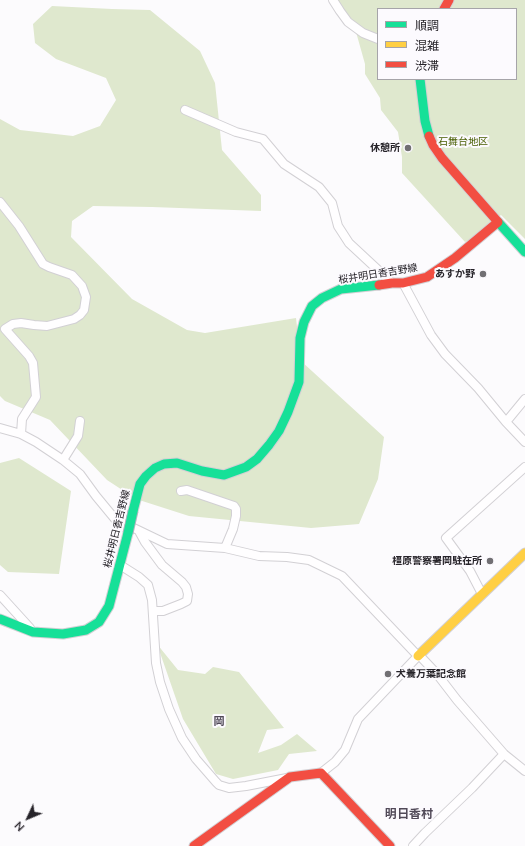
<!DOCTYPE html>
<html>
<head>
<meta charset="utf-8">
<style>
	body { margin:0 }
	#map { position:relative; width:525px; height:846px; overflow:hidden; background:#fcfbfd; font-family:Mulish,"Noto Sans JP",sans-serif }
	canvas { display:block }
	.legend { position:absolute; left:377px; top:8px; width:140px; height:72px; box-sizing:border-box; background:#fcfafe; border:1px solid #a6a4a9; margin:0; padding:5px 7px; list-style:none; font-size:12px; color:#262329 }
	.legend li { display:flex; align-items:center; gap:8px; height:20px }
	.legend b { width:20px; border:1px solid #a6a4a9 }
	.north { position:absolute; left:8px; top:798px; width:40px; height:40px; -webkit-text-stroke:3px #fcfafe; paint-order:stroke; rotate:226deg; font-size:11px; font-weight:700; line-height:16px; text-align:center; color:#262329 }
	.north::after { content:''; display:block; margin:auto; width:14px; height:18px; background:#262329; clip-path:polygon(50% 0,100% 100%,50% 72%,0 100%) }
</style>
</head>
<body>
<div id="map">
<canvas width="525" height="846"></canvas>
<ul class="legend">
<li><b style="height:5px;background:#16e098"></b>順調</li>
<li><b style="height:5px;background:#ffcf43"></b>混雑</li>
<li><b style="height:5px;background:#f24e42"></b>渋滞</li>
</ul>
<div class="north">N</div>
</div>
<script>
const context = document.querySelector('canvas').getContext('2d');
context.lineJoin = 'round';
function fill(path, color) { context.fillStyle = color; context.fill(path, 'evenodd'); }
const poly = rows => new Path2D(rows.map(r => 'M' + r).join(''));
function strokePath(path, color, width, dash) { context.strokeStyle = color; context.lineWidth = width; context.lineCap = dash ? 'butt' : 'round'; context.setLineDash(dash || []); context.stroke(path); }
function label(font, color, halo, rows, align = 'center') {
  context.font = font + ' Mulish,"Noto Sans JP",sans-serif'; context.lineWidth = 4; context.setLineDash([]); context.textBaseline = 'middle'; context.strokeStyle = halo; context.fillStyle = color; for (const [text, x, y, turn = 0] of rows) {
    context.save(); context.translate(x, y); context.rotate((+turn || 0) * Math.PI / 180); context.textAlign = isNaN(turn) ? turn : align; if (halo) context.strokeText(text, 0, 0); context.fillText(text, 0, 0); context.restore();
  }
}
fill(poly([
	[337,0,525,0,525,239,501,215,472,239,465,242,402,173,402,157,398,132,381,110,380,98,365,74,365,64,356,32],
	[378,9,516,9,516,79,378,79],
	[52,6,112,9,150,10,200,51,215,83,222,150,261,195,261,211,152,207,93,206,72,221,71,237,132,299,187,330,205,333,296,318,301,361,384,437,378,479,359,524,311,528,189,516,136,499,107,480,50,420,5,401,0,396,0,119,20,130,73,136,100,126,116,100,106,78,56,59,35,43,33,24],
	[19,458,71,491,59,574,8,572,0,565,0,463],
	[157,644,178,670,205,674,213,667,239,672,284,728,267,730,258,753,281,745,297,734,317,751,289,754,278,770,233,779,216,774,183,719]
]), '#dfe8ce');
const street = poly([
	[333,0,340,11,348,22,363,33,378,39],
	[185,110,236,132,263,139,284,164,319,187,332,203,338,226,349,243,392,283],
	[0,202,19,226,43,264,49,267,72,275,82,286,86,297,84,310,80,315,74,319,47,326,34,325,21,323,13,324,5,329,29,356,33,363,36,397,22,419,21,434],
	[403,283,431,335,445,354,478,388,506,422,525,442],
	[506,422,525,399],
	[0,428,21,434,36,442,63,460,80,474,96,496,115,519,167,544,225,548,259,556,287,557,309,560,342,576,418,656,358,719,345,750,335,762,321,773],
	[63,460,78,436,80,421],
	[181,491,187,490,234,506,236,509,236,516,233,529,225,548],
	[139,531,145,542,162,565,182,582,186,587,188,594,187,601,181,604,163,611,153,611],
	[120,565,139,577,148,585,152,600,156,663,160,682,169,709,182,738,196,759,216,782,219,785,229,788,246,786,287,778],
	[482,594,470,571,446,538,525,467],
	[0,595,30,628],
	[419,655,437,674,457,700,504,754,525,771],
	[413,846,425,833,472,788,504,754]
]);
const fast = poly([
	[420,79,425,121,429,136],
	[498,222,525,252],
	[133,511,140,484,146,476,155,468,164,464,177,463,202,471,224,475,246,467,257,459,269,445,279,431,288,412,299,382,300,338,304,322,312,306,322,298,341,289,379,285],
	[0,619,33,632,63,634,86,630,99,622,109,606,128,533]
]);
const slow = poly([
	[418,656,525,553]
]);
const jam = poly([
	[444,9,449,0],
	[379,285,392,283,403,283,427,277,455,258,498,222,442,158,433,145,429,136],
	[194,846,290,777,321,773,390,846]
]);
strokePath(street, '#d2d0d4', 10);
strokePath(fast, '#d2d0d4', 11);
strokePath(slow, '#d2d0d4', 11);
strokePath(jam, '#d2d0d4', 11);
strokePath(street, '#fffeff', 8);
strokePath(fast, '#16e098', 9);
strokePath(slow, '#ffcf43', 9);
strokePath(jam, '#f24e42', 9);
const fastBridge = poly([
	[128,533,133,511]
]);
strokePath(fastBridge, '#aeb5c0', 11, []);
strokePath(fastBridge, '#16e098', 9);
for (const [x, y, r, color] of [
	[408,148,4,"#716f73"],
	[483,274,4,"#716f73"],
	[490,561,4,"#716f73"],
	[388,674,4,"#716f73"]
]) { const dot = new Path2D(); dot.arc(x, y, r, 0, 2 * Math.PI); context.fillStyle = color; context.fill(dot); strokePath(dot, '#fcfafe', 1.5); }
label('10px', '#485e02', '#fcfafe', [
	["石舞台地区",463,142]
]);
label('bold 10px', '#262329', '#fcfafe', [
	["休憩所",400,148],
	["あすか野",475,274],
	["橿原警察署岡駐在所",482,561],
	["犬養万葉記念館",396,674,"left"]
], 'right');
label('10px', '#262329', '#fcfafe', [
	["桜井明日香吉野線",378,274,-9],
	["桜井明日香吉野線",117,529,-76]
]);
label('bold 11px', '#514a58', '#fcfafe', [
	["岡",219,722]
]);
label('bold 12px', '#514a58', '#fcfafe', [
	["明日香村",409,814]
]);
</script>
</body>
</html>
